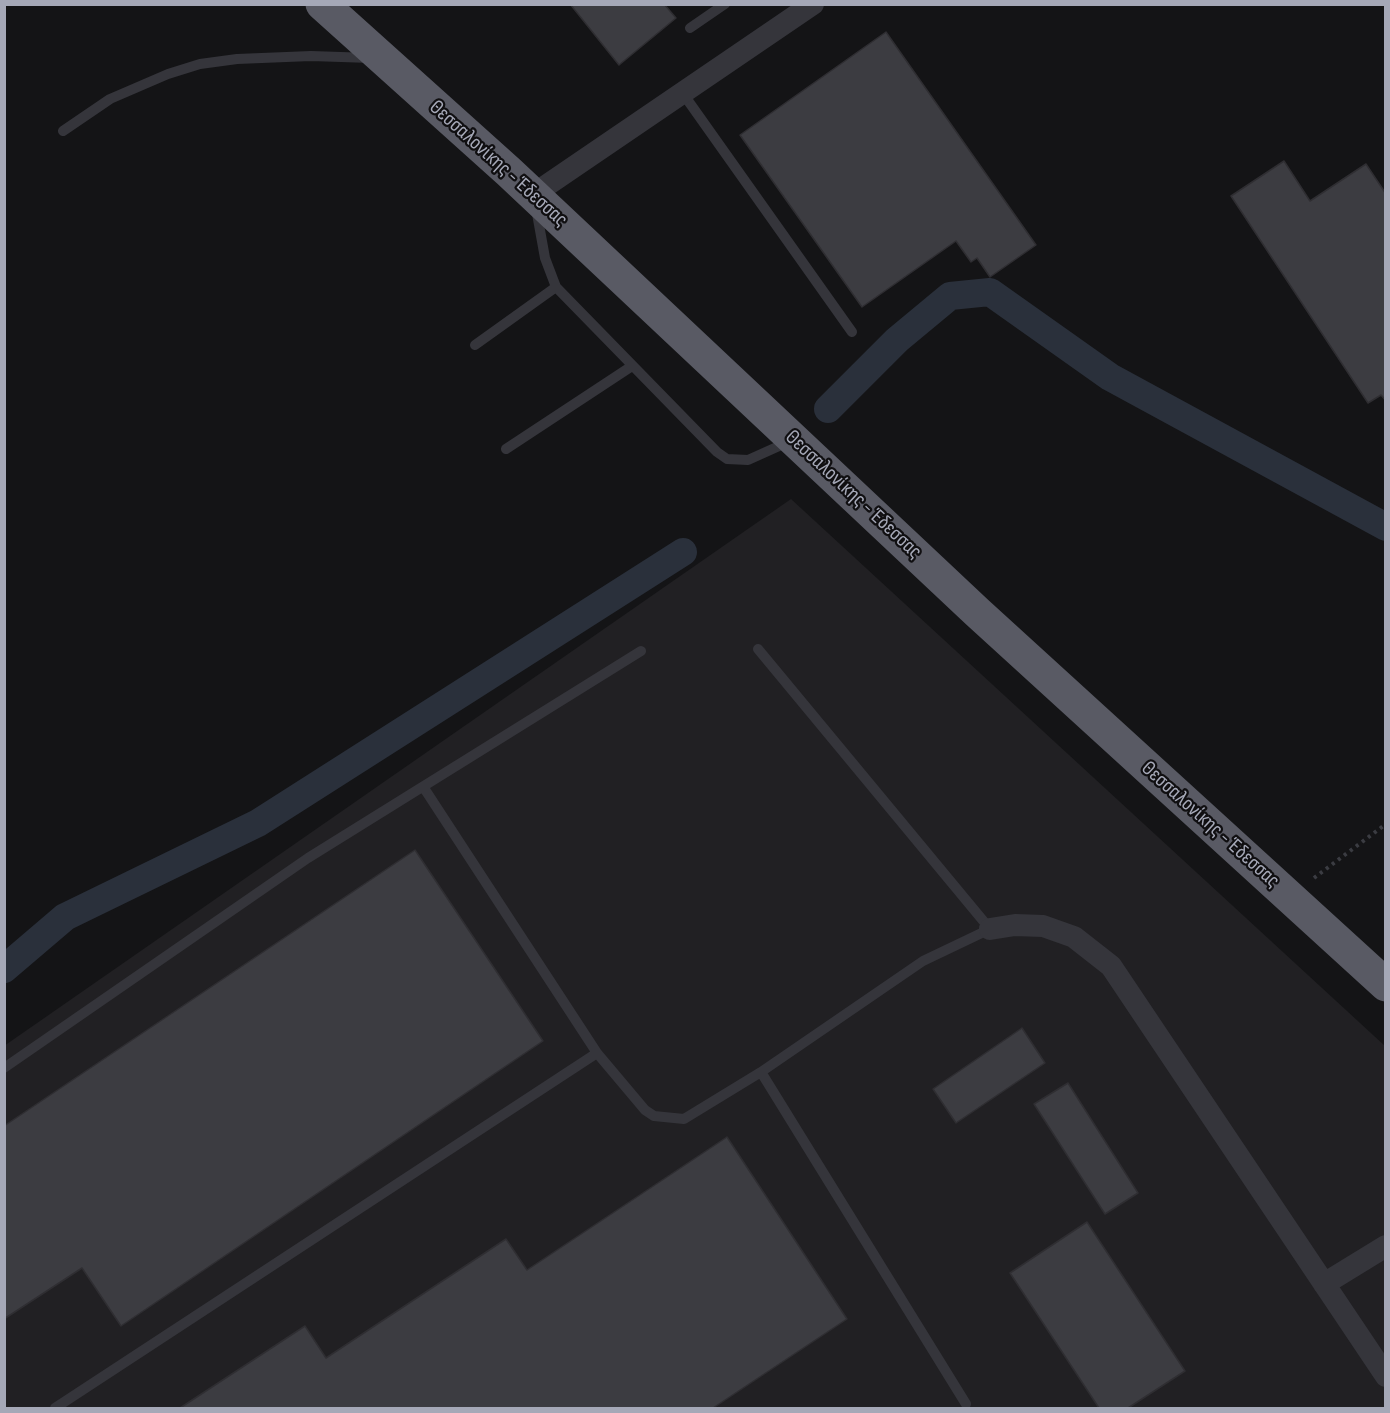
<!DOCTYPE html>
<html>
<head>
<meta charset="utf-8">
<style>
	body { margin:0 }
	#map { position:relative; width:1390px; height:1413px; overflow:hidden; background:#141416; font-family:"Sofia Sans Condensed",sans-serif }
	canvas { display:block }
	.frame { position:absolute; inset:0; border:6px solid #a5a8b7; pointer-events:none }
</style>
</head>
<body>
<div id="map">
<canvas width="1390" height="1413"></canvas>
<div class="frame"></div>
</div>
<script>
const context = document.querySelector('canvas').getContext('2d');
context.lineJoin = 'round';
function fill(path, color) { context.fillStyle = color; context.fill(path, 'evenodd'); }
const poly = rows => new Path2D(rows.map(r => 'M' + r).join(''));
function strokePath(path, color, width, dash) { context.strokeStyle = color; context.lineWidth = width; context.lineCap = dash ? 'butt' : 'round'; context.setLineDash(dash || []); context.stroke(path); }
function label(font, color, halo, rows, align = 'center') {
  context.font = font + ' "Sofia Sans Condensed",sans-serif'; context.lineWidth = 4.5; context.setLineDash([]); context.textBaseline = 'middle'; context.strokeStyle = halo; context.fillStyle = color; for (const [text, x, y, turn = 0] of rows) {
    context.save(); context.translate(x, y); context.rotate((+turn || 0) * Math.PI / 180); context.textAlign = isNaN(turn) ? turn : align; if (halo) context.strokeText(text, 0, 0); context.fillText(text, 0, 0); context.restore();
  }
}
fill(poly([
	[791,499,1385,1046,1385,1408,5,1408,4,1046]
]), '#212023');
strokePath(poly([
	[828,409,897,340,950,296,990,292,1110,377,1386,527],
	[4,969,65,917,258,823,683,552]
]), '#2a303b', 28);
const building = poly([
	[570,4,664,4,676,18,619,65,570,4],
	[886,32,1036,245,990,277,977,258,971,262,956,241,862,307,740,135,886,32],
	[1284,161,1310,201,1366,164,1386,194,1386,401,1381,395,1368,403,1231,196,1284,161],
	[415,850,543,1041,121,1326,82,1268,4,1319,4,1126,415,850],
	[1022,1028,1045,1063,956,1123,933,1089,1022,1028],
	[1068,1083,1138,1193,1105,1214,1034,1104,1068,1083],
	[727,1137,847,1319,713,1408,180,1408,305,1326,326,1358,506,1239,527,1270,727,1137],
	[1087,1222,1185,1371,1128,1408,1099,1408,1010,1273,1087,1222]
]);
fill(building, '#3c3c41');
strokePath(building, '#2f2e32', 1.5);
strokePath(poly([
	[1314,878,1386,824]
]), '#3b3c42', 4, [3, 4.5]);
strokePath(poly([
	[690,28,725,4],
	[684,95,852,332],
	[63,131,110,99,168,74,200,64,237,59,311,56,371,58],
	[536,208,545,258,556,287,717,452,727,459,748,460,788,442],
	[475,345,556,287],
	[506,449,632,366],
	[424,788,597,1053,645,1110,654,1116,684,1119,761,1072,923,961,990,929,758,649],
	[4,1068,308,858,641,651],
	[761,1072,966,1404],
	[55,1408,597,1053]
]), '#35353b', 10);
strokePath(poly([
	[534,194,813,4],
	[990,929,1015,925,1043,926,1074,937,1111,966,1386,1376],
	[1324,1284,1386,1246]
]), '#35353b', 22);
strokePath(poly([
	[322,4,509,172,977,612,1386,985]
]), '#595a64', 33);
label('21px', '#a5a8b7', '#100f11', [
	["Θεσσαλονίκης - Έδεσσας",498,164,42],
	["Θεσσαλονίκης - Έδεσσας",853,495,43],
	["Θεσσαλονίκης - Έδεσσας",1210,825,42]
]);
</script>
</body>
</html>
